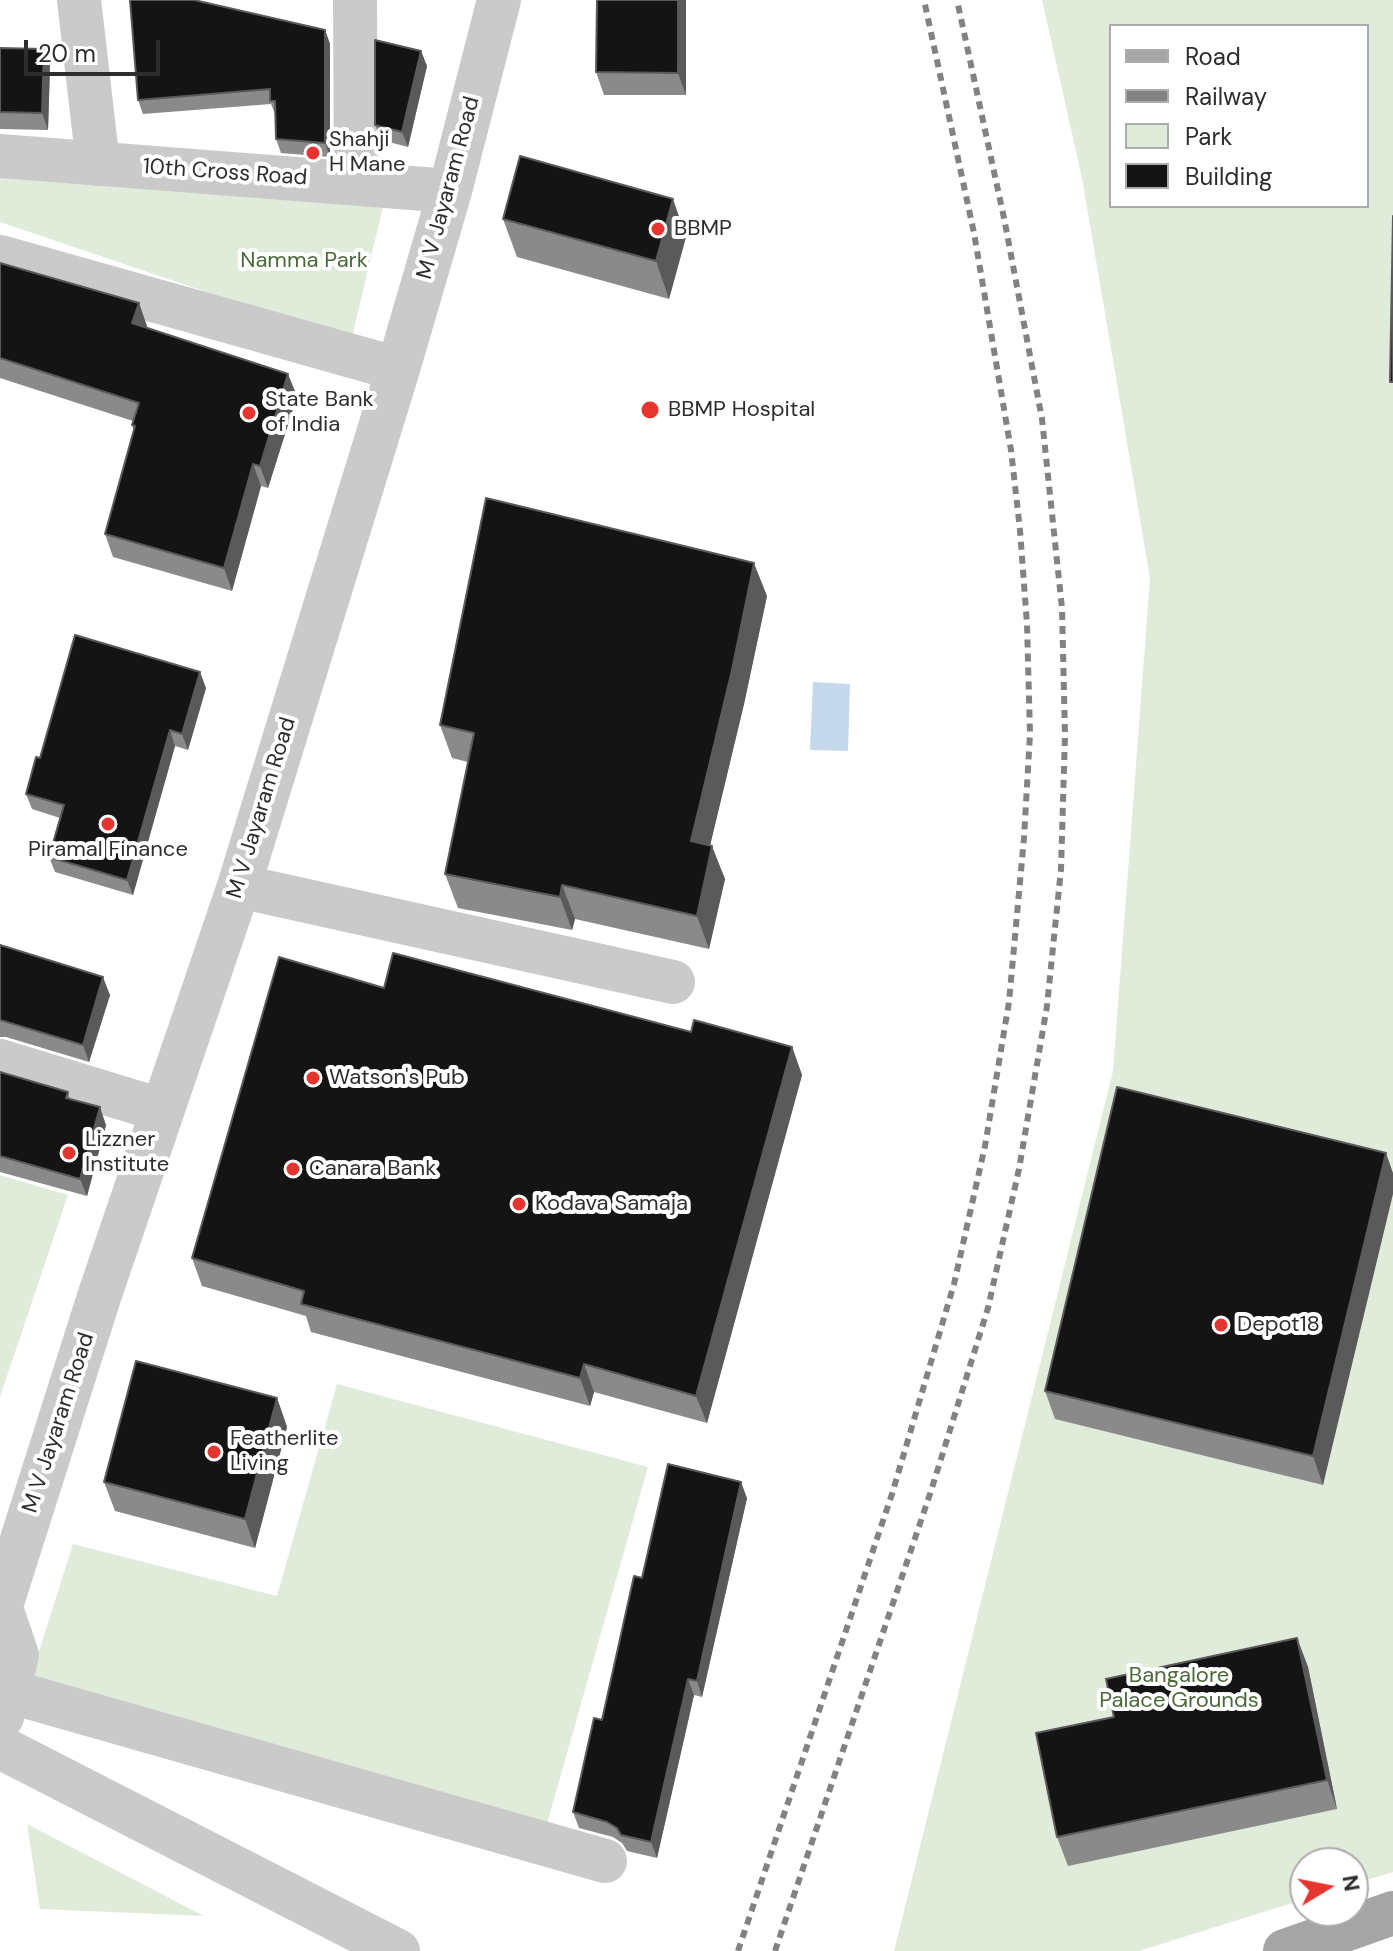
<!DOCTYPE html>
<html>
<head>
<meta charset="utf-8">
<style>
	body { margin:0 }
	#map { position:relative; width:1393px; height:1951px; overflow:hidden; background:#fff; font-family:"DM Sans",sans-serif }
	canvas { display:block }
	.legend { position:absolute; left:1109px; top:24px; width:260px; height:184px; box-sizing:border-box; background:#fff; border:2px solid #ababab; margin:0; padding:10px 14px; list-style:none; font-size:24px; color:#2d2d2d }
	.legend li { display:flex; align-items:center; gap:16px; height:40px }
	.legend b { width:40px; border:2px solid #ababab }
	.north { position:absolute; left:1289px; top:1847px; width:80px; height:80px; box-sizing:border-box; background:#fff; border:2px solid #ababab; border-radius:50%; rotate:80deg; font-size:22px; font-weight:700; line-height:32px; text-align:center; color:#2d2d2d }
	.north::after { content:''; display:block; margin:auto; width:28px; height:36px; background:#e5352e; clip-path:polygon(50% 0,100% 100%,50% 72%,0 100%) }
	.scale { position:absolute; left:24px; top:40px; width:136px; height:36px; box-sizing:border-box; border:4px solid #2d2d2d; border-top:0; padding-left:10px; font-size:24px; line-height:28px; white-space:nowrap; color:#2d2d2d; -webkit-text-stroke:6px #fff; paint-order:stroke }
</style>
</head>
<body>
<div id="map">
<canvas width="1393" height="1951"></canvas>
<ul class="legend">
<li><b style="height:10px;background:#a5a5a5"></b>Road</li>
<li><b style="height:10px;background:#828282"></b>Railway</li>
<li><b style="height:22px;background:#e1ebda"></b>Park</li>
<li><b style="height:22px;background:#141414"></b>Building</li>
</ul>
<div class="north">N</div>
<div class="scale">20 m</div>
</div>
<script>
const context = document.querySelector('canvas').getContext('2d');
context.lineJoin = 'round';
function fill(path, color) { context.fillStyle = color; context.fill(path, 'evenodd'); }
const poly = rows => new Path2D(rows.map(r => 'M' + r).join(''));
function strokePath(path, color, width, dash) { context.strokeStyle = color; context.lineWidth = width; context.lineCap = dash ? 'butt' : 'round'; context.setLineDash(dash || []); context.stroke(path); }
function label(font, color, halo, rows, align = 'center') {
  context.font = font + ' "DM Sans",sans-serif'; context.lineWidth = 8; context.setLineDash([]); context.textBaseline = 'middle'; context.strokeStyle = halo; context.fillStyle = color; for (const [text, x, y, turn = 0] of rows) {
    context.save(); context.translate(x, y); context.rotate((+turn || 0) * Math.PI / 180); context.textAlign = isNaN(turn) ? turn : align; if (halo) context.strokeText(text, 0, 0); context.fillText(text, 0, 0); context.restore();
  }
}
fill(poly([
	[1042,0,1393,0,1393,1872,1353,1884,1353,1863,1305,1863,1305,1899,1139,1951,894,1951,1113,1071,1150,578,1082,178],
	[1111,26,1367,26,1367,206,1111,206],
	[0,170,383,207,351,341,0,222],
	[0,1175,68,1195,0,1397],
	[337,1384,648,1467,547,1824,28,1686,73,1544,277,1596],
	[27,1824,204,1916,40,1909]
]), '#e1ebda');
fill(poly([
	[813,682,850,684,848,751,810,750]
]), '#c6d8eb');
strokePath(poly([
	[79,0,98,164],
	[355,0,356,183],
	[0,156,450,191],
	[0,257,398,369],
	[239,886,673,982],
	[0,1061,161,1110],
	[1,1608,17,1655,2,1717],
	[0,1609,99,1297,239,886,398,369,450,191,499,0],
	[8,1691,605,1861],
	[0,1747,398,1951]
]), '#cacaca', 44);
strokePath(poly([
	[1285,1951,1393,1913]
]), '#a5a5a5', 44);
strokePath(poly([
	[738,1951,892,1494,954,1284,985,1146,1009,1002,1024,838,1030,734,1027,624,1020,530,1011,450,974,233,924,0],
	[775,1951,931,1491,988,1308,1019,1169,1047,1006,1061,869,1065,735,1062,608,1042,419,1004,218,957,0]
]), '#828282', 6, [8, 6]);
fill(poly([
	[597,0,686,0,686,95,604,95,596,72],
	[325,30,330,44,330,157,281,153,276,139,275,114,271,104,143,114,138,100],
	[0,48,44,49,50,66,48,130,0,129],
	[421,51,427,66,408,147,381,140,375,125],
	[503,219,686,237,669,299,517,257],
	[0,263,139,303,146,327,297,396,268,488,261,486,232,591,113,557,105,534,134,431,132,425,133,421,0,378],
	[767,596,744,704,710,845,725,879,709,949,575,919,572,930,458,908,445,874,468,762,452,758,440,725],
	[206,688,188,750,175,746,133,895,55,872,49,857,60,818,32,809,26,794],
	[0,945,110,995,89,1062,6,1037,0,1037],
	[384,988,792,1047,802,1075,707,1423,594,1392,590,1406,311,1332,306,1316,202,1286,192,1258],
	[0,1072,68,1092,70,1099,106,1125,87,1196,0,1172],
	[1386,1153,1323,1485,1055,1419,1045,1391],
	[277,1398,287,1427,255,1548,115,1511,104,1482],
	[747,1498,702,1697,694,1695,657,1858,627,1851,622,1843,613,1837,579,1828,573,1812,602,1720,642,1578],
	[1297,1638,1308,1667,1337,1809,1068,1866,1057,1837,1114,1717]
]), '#8a8a8a');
fill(poly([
	[678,0,686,0,686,95,678,73],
	[325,30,330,44,330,157,325,143],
	[44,49,50,66,48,130,42,113],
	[421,51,427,66,408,147,402,132],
	[673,199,686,237,669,299,656,261],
	[139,303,147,326,141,345,132,323],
	[288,374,297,396,268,488,260,466],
	[253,464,261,486,232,591,224,568],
	[754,563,767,596,744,704,703,875,691,841],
	[200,672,206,688,188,750,182,734],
	[170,730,175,746,133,895,127,880],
	[712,846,725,879,709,949,697,916],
	[562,885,575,919,572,930,560,897],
	[103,977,110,995,89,1062,83,1045],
	[792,1047,802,1075,707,1423,696,1396],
	[100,1107,106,1125,87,1196,80,1179],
	[1386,1153,1393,1173,1393,1194,1323,1485,1313,1456],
	[584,1364,594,1392,590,1406,580,1378],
	[277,1398,287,1427,255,1548,245,1519],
	[741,1482,747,1498,702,1697,697,1681],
	[1297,1638,1308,1667,1337,1809,1327,1780],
	[688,1679,694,1695,657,1858,651,1842]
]), '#5a5a5a');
const building = poly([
	[130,0,194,0,325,30,325,143,276,139,275,101,270,101,270,89,138,100,130,0],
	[597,0,678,0,678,73,596,72,597,0],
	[375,40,421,51,402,132,375,125,375,40],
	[0,48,44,49,42,113,0,112,0,48],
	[520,156,673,199,656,261,503,219,520,156],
	[1393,216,1393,382,1390,382,1393,216],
	[0,263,139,303,132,323,288,374,260,466,253,464,224,568,105,534,135,426,132,425,139,403,0,358,0,263],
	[486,498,754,563,732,670,691,841,712,846,697,916,562,885,560,897,445,874,474,733,440,725,486,498],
	[75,635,200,672,182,734,170,730,127,880,49,857,64,805,26,794,36,757,40,758,75,635],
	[0,945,103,977,83,1045,0,1020,0,945],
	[393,953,691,1032,694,1020,792,1047,696,1396,584,1364,580,1378,301,1304,304,1291,192,1258,279,957,384,988,393,953],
	[0,1072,68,1092,66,1098,100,1107,80,1179,0,1156,0,1072],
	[1117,1087,1386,1153,1313,1456,1045,1391,1117,1087],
	[136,1361,277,1398,245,1519,104,1482,136,1361],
	[668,1464,741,1482,697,1681,688,1679,651,1842,621,1835,617,1828,607,1822,573,1812,594,1718,602,1720,634,1576,642,1578,668,1464],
	[1297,1638,1327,1780,1057,1837,1036,1733,1114,1717,1106,1679,1297,1638]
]);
fill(building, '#141414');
strokePath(building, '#5a5a5a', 2);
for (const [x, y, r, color] of [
	[313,153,8,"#e5352e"],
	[658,229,8,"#e5352e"],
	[650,410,10,"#e5352e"],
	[249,413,8,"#e5352e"],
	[108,824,8,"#e5352e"],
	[313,1078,8,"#e5352e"],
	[69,1153,8,"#e5352e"],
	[293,1169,8,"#e5352e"],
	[519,1204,8,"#e5352e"],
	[1221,1325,8,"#e5352e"],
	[214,1452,8,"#e5352e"]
]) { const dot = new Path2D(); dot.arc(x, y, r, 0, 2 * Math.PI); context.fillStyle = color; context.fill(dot); strokePath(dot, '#fff', 3); }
label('22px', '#2d2d2d', '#fff', [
	["Shahji",329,140],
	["H Mane",329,165],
	["BBMP",674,229],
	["State Bank",265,400],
	["of India",265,425],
	["BBMP Hospital",668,410],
	["Piramal Finance",108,850,"center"],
	["Watson's Pub",329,1078],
	["Lizzner",85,1140],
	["Institute",85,1165],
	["Canara Bank",309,1169],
	["Kodava Samaja",535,1204],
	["Depot18",1237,1325],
	["Featherlite",230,1439],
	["Living",230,1464]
], 'left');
label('22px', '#2d2d2d', '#fff', [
	["10th Cross Road",225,173,4],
	["M V Jayaram Road",449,188,-75],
	["M V Jayaram Road",262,808,-73],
	["M V Jayaram Road",59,1423,-72]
]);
label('22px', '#4b683a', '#fff', [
	["Namma Park",304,261],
	["Bangalore",1179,1676],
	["Palace Grounds",1179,1701]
]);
</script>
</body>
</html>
